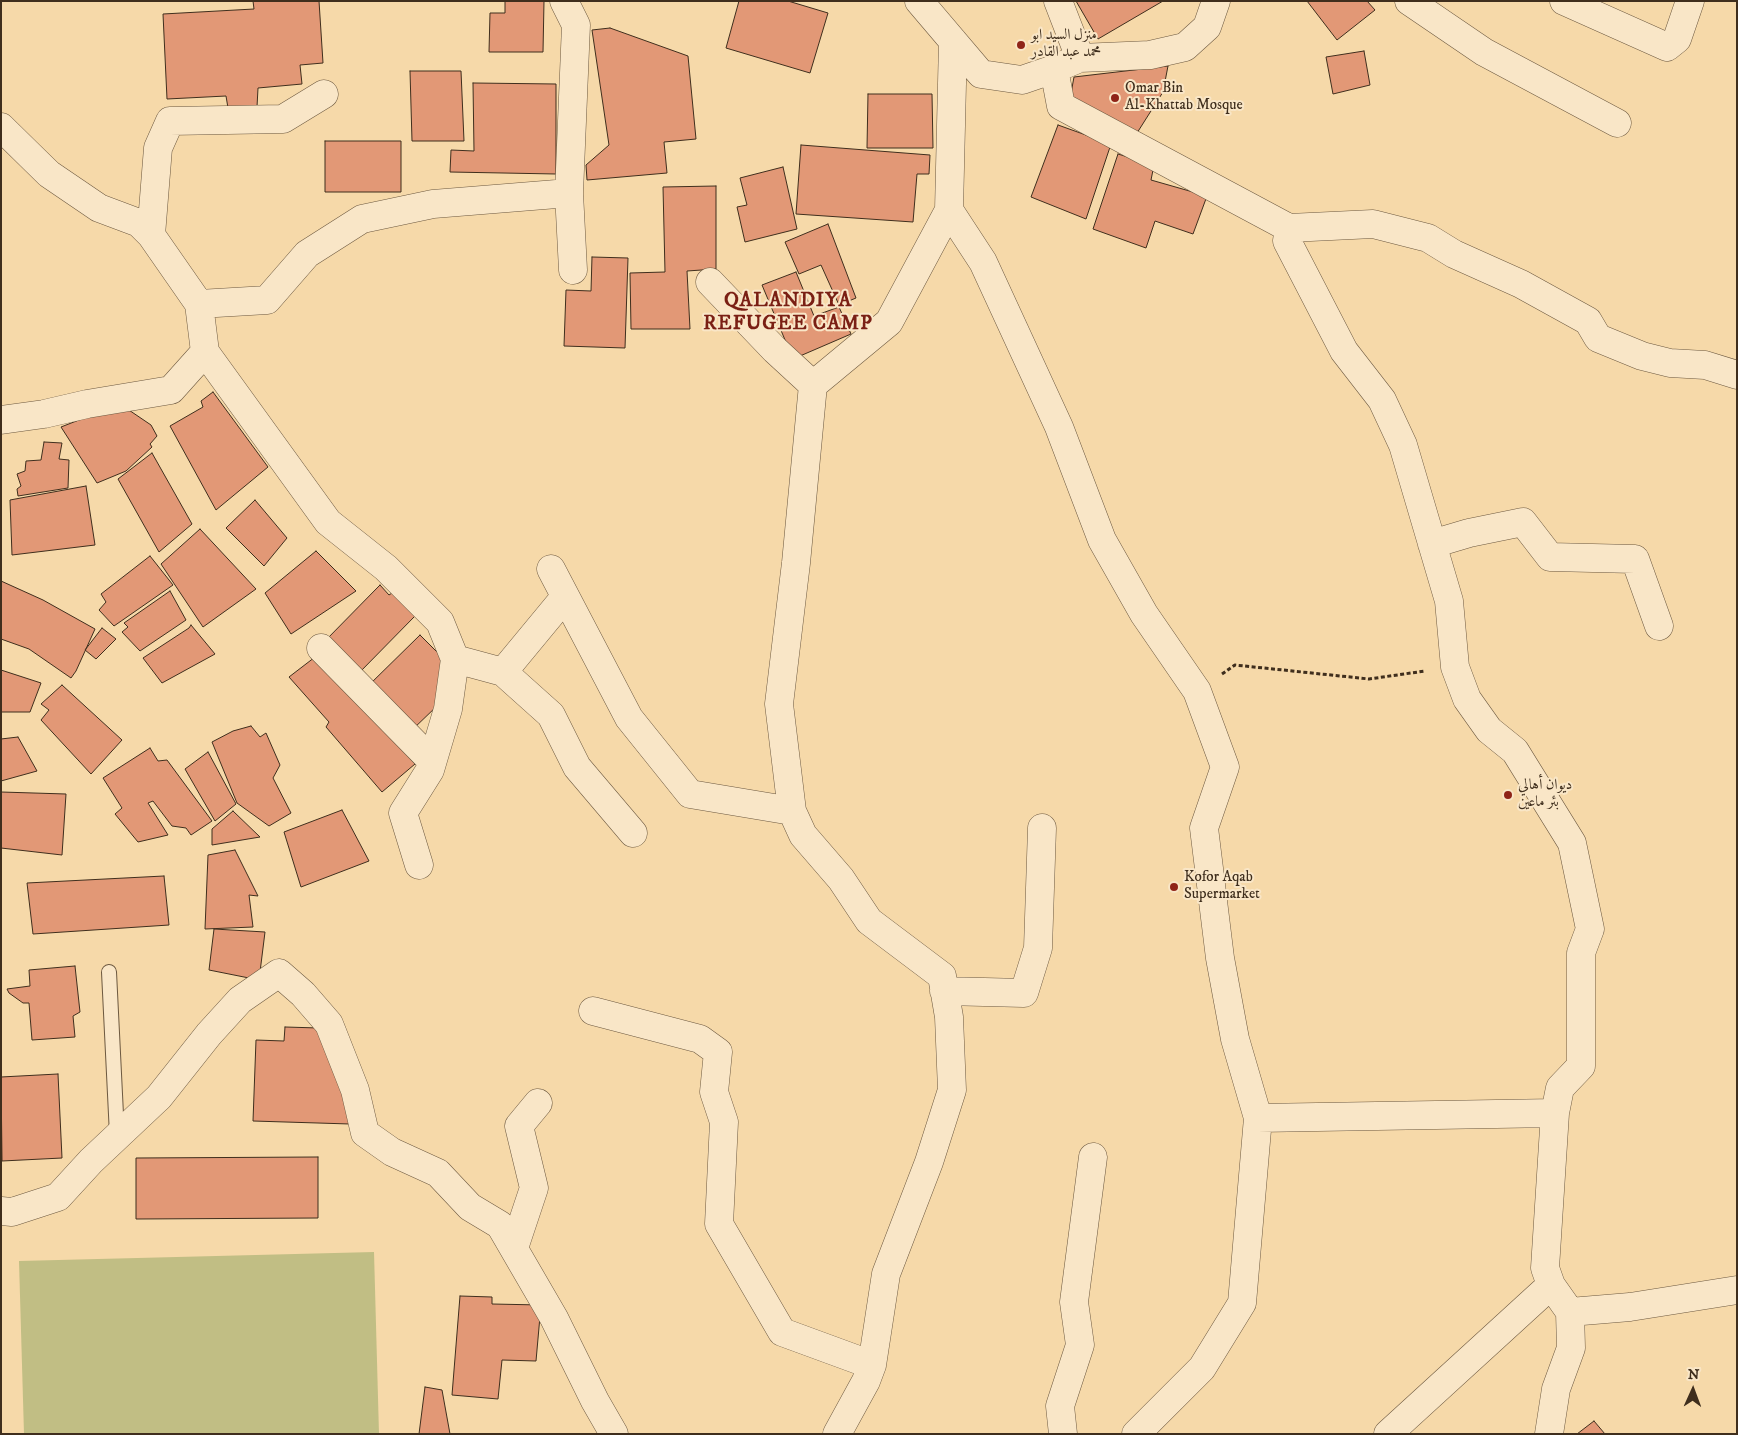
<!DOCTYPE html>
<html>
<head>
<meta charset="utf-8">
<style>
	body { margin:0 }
	#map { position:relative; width:1738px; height:1435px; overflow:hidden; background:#f6d9a9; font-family:"IM FELL DW Pica",serif }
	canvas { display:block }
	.frame { position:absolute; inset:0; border:2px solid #3f2e1d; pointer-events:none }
	.north { position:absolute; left:1668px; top:1365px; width:50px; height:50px; -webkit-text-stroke:4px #f9e6c7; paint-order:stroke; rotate:2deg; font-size:14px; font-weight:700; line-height:20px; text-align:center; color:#3f2e1d }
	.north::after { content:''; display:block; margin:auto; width:18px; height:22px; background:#3f2e1d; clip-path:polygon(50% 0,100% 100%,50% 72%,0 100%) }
</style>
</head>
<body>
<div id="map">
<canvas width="1738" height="1435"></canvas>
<div class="frame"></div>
<div class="north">N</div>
</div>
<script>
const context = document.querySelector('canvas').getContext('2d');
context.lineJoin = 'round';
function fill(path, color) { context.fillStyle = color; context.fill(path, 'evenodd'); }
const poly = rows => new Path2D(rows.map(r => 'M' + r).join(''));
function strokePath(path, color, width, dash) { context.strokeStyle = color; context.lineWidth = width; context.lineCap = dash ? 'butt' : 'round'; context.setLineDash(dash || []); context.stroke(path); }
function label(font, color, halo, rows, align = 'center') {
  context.font = font + ' "IM FELL DW Pica",Amiri,serif'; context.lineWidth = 4; context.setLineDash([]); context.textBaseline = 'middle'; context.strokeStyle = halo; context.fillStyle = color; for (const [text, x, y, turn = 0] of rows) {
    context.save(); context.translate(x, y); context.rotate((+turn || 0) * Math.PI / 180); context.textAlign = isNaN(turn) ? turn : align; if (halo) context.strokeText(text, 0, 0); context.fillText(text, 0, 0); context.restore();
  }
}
fill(poly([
	[374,1252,379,1434,24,1434,19,1261]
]), '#c1be84');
const building = poly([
	[253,1,319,1,323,63,300,65,302,84,258,88,257,107,228,108,226,96,167,99,163,14,254,9,253,1],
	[505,1,544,1,543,52,489,52,490,13,505,13,505,1],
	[739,1,788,1,828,13,810,73,726,48,739,1],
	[1076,1,1163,1,1098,39,1076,1],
	[1307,1,1367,1,1375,10,1337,40,1307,1],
	[610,28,688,56,696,139,664,142,667,173,587,180,586,165,609,145,592,30,610,28],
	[1364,51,1370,85,1333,94,1326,57,1364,51],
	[1168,66,1163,92,1137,133,1069,104,1074,77,1168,66],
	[410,71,461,71,464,141,412,141,410,71],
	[473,83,556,84,556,174,450,172,451,150,474,151,473,83],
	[868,94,932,94,933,148,867,148,868,94],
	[1058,125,1111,144,1086,219,1031,197,1058,125],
	[325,141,401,141,401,192,325,192,325,141],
	[801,145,930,155,929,174,917,174,913,222,796,214,801,145],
	[1118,154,1154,165,1151,180,1207,196,1193,234,1155,221,1146,248,1093,229,1118,154],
	[783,167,797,229,745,242,737,207,747,205,740,178,783,167],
	[716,186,716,269,687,271,690,329,631,329,630,273,665,272,663,187,716,186],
	[828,224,856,298,839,305,821,265,799,274,785,242,828,224],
	[592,257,628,258,625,348,564,346,566,290,591,291,592,257],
	[796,272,814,316,839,307,851,334,793,359,762,285,796,272],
	[213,392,268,467,216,510,170,426,203,407,201,401,213,392],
	[120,404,151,425,157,436,150,444,152,447,126,471,97,483,61,427,120,404],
	[44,442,62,443,59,459,69,460,68,488,18,496,17,489,21,486,17,474,25,471,26,461,41,460,44,442],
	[152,453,192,524,159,552,118,479,152,453],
	[86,486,95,545,12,555,10,500,86,486],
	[255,500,287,538,264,566,226,528,255,500],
	[200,529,256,589,203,627,161,564,200,529],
	[316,551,356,591,291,634,265,593,316,551],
	[150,556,173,585,114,626,99,610,106,602,101,594,150,556],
	[1,581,43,600,95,629,76,671,71,678,29,649,1,639,1,581],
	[380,585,389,595,392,593,415,616,357,675,324,642,380,585],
	[170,591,186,620,140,651,122,632,128,627,124,623,170,591],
	[191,625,215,654,162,683,143,658,189,628,191,625],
	[102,628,116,639,96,659,85,650,102,628],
	[420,635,444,659,438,705,411,731,367,687,420,635],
	[319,654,415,764,382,792,326,727,329,722,289,677,319,654],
	[1,670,41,683,30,712,1,712,1,670],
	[62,685,122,740,91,774,41,720,49,710,41,704,62,685],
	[251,726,260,737,266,733,280,765,273,778,291,813,269,826,237,803,212,742,233,731,251,726],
	[18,737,37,771,1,781,1,739,18,737],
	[150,748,158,761,167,760,212,821,191,835,186,828,172,826,153,801,148,803,168,835,138,842,115,814,122,808,103,778,150,748],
	[208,752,236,804,215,821,185,769,208,752],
	[1,792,66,794,62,855,1,848,1,792],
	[342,810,369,861,301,887,284,832,342,810],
	[233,811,260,837,212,845,212,829,233,811],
	[235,850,258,896,249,895,253,927,205,929,208,855,235,850],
	[164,876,169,925,33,934,27,883,164,876],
	[214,929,265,932,259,980,209,970,214,929],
	[75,966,80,1012,73,1016,75,1037,32,1040,29,1003,23,1003,9,993,7,989,30,986,29,970,75,966],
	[285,1027,319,1028,351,1092,350,1124,253,1121,256,1040,284,1041,285,1027],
	[58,1074,62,1158,2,1161,1,1077,58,1074],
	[318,1157,318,1218,136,1219,136,1158,318,1157],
	[460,1296,492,1297,492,1304,541,1305,536,1361,502,1360,498,1399,452,1395,460,1296],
	[425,1387,442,1390,450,1434,419,1434,425,1387],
	[1594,1421,1605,1434,1577,1434,1594,1421]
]);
fill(building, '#e29876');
strokePath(building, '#3f2e1d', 1);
const lane = poly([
	[109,972,117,1135]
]);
const street = poly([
	[564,1,576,25,569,193,573,270],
	[919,1,981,74,1022,80,1054,69,1080,58,1150,55,1185,47,1207,27,1216,1],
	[1058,1,1080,58],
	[1409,1,1484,52,1617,123],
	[1564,1,1667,47,1677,39,1690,1],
	[953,41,949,210,983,262,1059,427,1102,540,1144,614,1197,691,1225,767,1204,828,1220,958,1235,1039,1258,1118,1242,1303,1202,1368,1136,1434],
	[1054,69,1061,106,1289,228,1287,241,1344,351,1382,400,1403,445,1449,601,1455,667,1467,699,1489,730,1515,751,1572,843,1590,929,1581,953,1581,1066,1560,1088,1555,1113,1545,1268,1551,1285,1570,1312,1571,1348,1556,1389,1549,1434],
	[1,127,49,174,99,208,139,223,151,235,199,304,205,352,328,522,386,568,440,622,455,659,448,709,430,770,403,813,419,865],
	[1289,228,1373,224,1428,238,1454,254,1521,284,1588,321,1598,338,1642,356,1670,363,1705,365,1737,375],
	[151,235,158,148,170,121,283,119,324,94],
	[710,282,775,350,813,385],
	[199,304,267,300,307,254,362,219,433,204,569,193],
	[1,420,44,414,87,404,171,390,205,352],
	[1432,544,1469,533,1523,522,1550,557,1635,559,1659,626],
	[551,569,629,718,690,794,792,811],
	[321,648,432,761],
	[455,659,503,672,551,715,577,767,633,833],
	[503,672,565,597],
	[944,991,1024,993,1038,948,1042,828],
	[593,1011,700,1039,718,1052,714,1092,724,1122,719,1224,782,1332,872,1365],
	[1258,1118,1555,1113],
	[1,1211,12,1212,58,1197,91,1161,159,1097,209,1034,240,1000,279,973,303,994,329,1024,355,1090,365,1133,392,1152,438,1173,470,1207,500,1225,554,1318,595,1401,614,1434],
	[514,1248,534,1188,519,1126,538,1103],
	[1570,1312,1630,1307,1737,1290],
	[837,1434,866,1381,872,1365,886,1274,929,1162,952,1090,949,1017,942,976,869,921,841,879,803,835,792,811,779,704,796,563,813,385,889,322,949,210],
	[1063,1434,1060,1406,1080,1345,1074,1302,1093,1157],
	[1388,1434,1551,1285]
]);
strokePath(lane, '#6d5940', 16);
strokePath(street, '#6d5940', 29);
strokePath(poly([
	[1222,674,1235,665,1369,679,1425,671]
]), '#3f2e1d', 3, [4, 2.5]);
strokePath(lane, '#f9e6c7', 14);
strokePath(street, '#f9e6c7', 28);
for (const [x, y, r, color] of [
	[1021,45,5,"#8f2418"],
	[1115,98,5,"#8f2418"],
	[1508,795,5,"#8f2418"],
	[1174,887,5,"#8f2418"]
]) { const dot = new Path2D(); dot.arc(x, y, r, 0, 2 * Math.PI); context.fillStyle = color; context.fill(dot); strokePath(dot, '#f9e6c7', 2); }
label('15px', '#3f2e1d', '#f9e6c7', [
	["منزل السيد ابو",1031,36],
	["محمد عبد القادر",1031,53],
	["Omar Bin",1125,89],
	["Al-Khattab Mosque",1125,106],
	["ديوان أهالي",1518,786],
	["بئر ماعين",1518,803],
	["Kofor Aqab",1184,878],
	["Supermarket",1184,895]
], 'left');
context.letterSpacing = '1px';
label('bold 20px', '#7a1f14', '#f9e6c7', [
	["QALANDIYA",788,302],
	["REFUGEE CAMP",788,325]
]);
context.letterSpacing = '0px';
</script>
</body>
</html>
